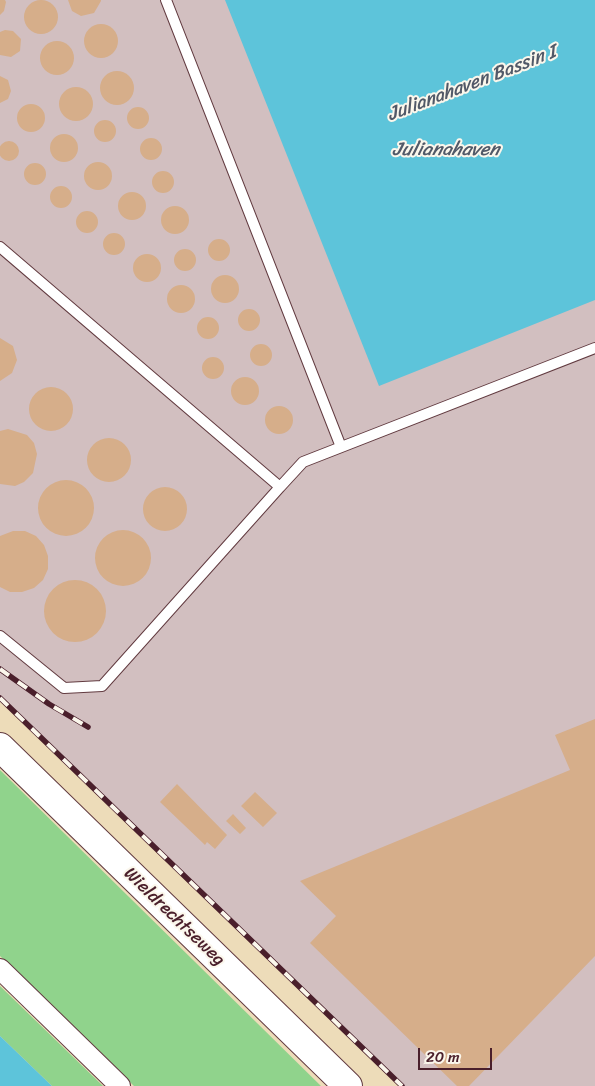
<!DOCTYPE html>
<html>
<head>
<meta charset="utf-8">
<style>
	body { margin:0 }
	#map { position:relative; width:595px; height:1086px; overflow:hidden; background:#eddcb9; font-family:Sriracha,sans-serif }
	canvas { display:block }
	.scale { position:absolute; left:418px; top:1048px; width:74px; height:22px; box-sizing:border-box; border:2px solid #4a1f2b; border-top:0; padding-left:6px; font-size:15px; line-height:18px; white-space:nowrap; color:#4a1f2b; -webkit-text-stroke:4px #fbf7ec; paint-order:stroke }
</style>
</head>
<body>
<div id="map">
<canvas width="595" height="1086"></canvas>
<div class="scale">20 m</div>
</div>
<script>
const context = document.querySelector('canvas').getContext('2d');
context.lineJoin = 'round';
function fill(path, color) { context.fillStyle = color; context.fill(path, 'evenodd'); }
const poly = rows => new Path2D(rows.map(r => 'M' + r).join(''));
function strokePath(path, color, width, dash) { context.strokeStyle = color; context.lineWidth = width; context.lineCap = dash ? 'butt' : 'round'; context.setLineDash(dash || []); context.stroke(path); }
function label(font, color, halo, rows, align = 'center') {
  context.font = font + ' Sriracha,sans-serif'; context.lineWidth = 4; context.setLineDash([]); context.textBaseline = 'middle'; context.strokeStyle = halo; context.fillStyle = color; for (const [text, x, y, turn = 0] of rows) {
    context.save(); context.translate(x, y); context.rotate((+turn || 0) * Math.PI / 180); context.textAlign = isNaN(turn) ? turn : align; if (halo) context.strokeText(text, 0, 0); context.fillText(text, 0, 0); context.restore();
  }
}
fill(poly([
	[0,0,226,0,595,299,595,1086,402,1086,0,698]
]), '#d2bfc0');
fill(poly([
	[0,770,321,1086,134,1086,0,956],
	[0,986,103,1086,52,1086,0,1036]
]), '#90d38c');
fill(poly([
	[225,0,595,0,595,300,379,386],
	[0,1036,52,1086,0,1086]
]), '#5dc4da');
fill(poly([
	[0,0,5,0,6,2,4,11,0,15],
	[68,0,101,0,101,1,94,13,81,16,72,11],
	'24 17a17 17 0 1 1 34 0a17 17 0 1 1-34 0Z',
	'84 41a17 17 0 1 1 34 0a17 17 0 1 1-34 0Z',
	[5,30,13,31,21,39,20,51,11,57,0,55,0,32],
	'40 58a17 17 0 1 1 34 0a17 17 0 1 1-34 0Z',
	'100 88a17 17 0 1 1 34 0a17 17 0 1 1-34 0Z',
	[0,76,8,80,11,91,8,99,0,103],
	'59 104a17 17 0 1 1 34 0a17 17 0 1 1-34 0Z',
	'17 118a14 14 0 1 1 28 0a14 14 0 1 1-28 0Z',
	'127 118a11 11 0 1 1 22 0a11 11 0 1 1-22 0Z',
	'94 131a11 11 0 1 1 22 0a11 11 0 1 1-22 0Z',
	'50 148a14 14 0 1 1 28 0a14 14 0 1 1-28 0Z',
	'140 149a11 11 0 1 1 22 0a11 11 0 1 1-22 0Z',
	'-1 151a10 10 0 1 1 20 0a10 10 0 1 1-20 0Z',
	'84 176a14 14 0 1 1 28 0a14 14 0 1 1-28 0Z',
	'24 174a11 11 0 1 1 22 0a11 11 0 1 1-22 0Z',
	'152 182a11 11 0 1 1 22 0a11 11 0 1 1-22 0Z',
	'50 197a11 11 0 1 1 22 0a11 11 0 1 1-22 0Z',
	'118 206a14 14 0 1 1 28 0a14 14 0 1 1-28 0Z',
	'161 220a14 14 0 1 1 28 0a14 14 0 1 1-28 0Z',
	'76 222a11 11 0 1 1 22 0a11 11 0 1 1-22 0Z',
	'103 244a11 11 0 1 1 22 0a11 11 0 1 1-22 0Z',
	'208 250a11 11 0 1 1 22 0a11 11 0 1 1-22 0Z',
	'174 260a11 11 0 1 1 22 0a11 11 0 1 1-22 0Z',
	'133 268a14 14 0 1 1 28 0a14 14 0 1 1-28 0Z',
	'211 289a14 14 0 1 1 28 0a14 14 0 1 1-28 0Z',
	'167 299a14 14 0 1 1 28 0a14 14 0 1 1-28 0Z',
	'238 320a11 11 0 1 1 22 0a11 11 0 1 1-22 0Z',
	'197 328a11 11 0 1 1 22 0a11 11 0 1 1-22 0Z',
	[0,338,13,346,17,360,12,373,0,381],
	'250 355a11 11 0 1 1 22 0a11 11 0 1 1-22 0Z',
	'202 368a11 11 0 1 1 22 0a11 11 0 1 1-22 0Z',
	'231 391a14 14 0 1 1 28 0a14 14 0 1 1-28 0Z',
	'29 409a22 22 0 1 1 44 0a22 22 0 1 1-44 0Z',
	'265 420a14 14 0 1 1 28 0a14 14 0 1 1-28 0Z',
	[8,429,27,435,34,443,37,454,33,473,24,482,15,486,0,484,0,431],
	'87 460a22 22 0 1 1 44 0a22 22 0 1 1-44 0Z',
	'38 508a28 28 0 1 1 56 0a28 28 0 1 1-56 0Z',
	'143 509a22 22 0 1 1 44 0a22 22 0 1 1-44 0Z',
	'95 558a28 28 0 1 1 56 0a28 28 0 1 1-56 0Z',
	[13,531,25,531,36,536,44,545,48,556,48,569,43,580,34,588,22,592,10,592,0,587,0,536],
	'44 611a31 31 0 1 1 62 0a31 31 0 1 1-62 0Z',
	[595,719,595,956,469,1086,457,1086,310,943,336,916,300,881,570,770,555,735],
	[177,784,227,835,215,849,207,842,205,845,160,802],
	[255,792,277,813,263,827,241,806],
	[233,814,246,828,240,834,226,821]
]), '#d6ae8a');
const lane = poly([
	[166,0,341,447],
	[0,247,280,487,102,686,64,688,0,636],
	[280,487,303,462,595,348]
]);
const street = poly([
	[0,969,120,1086]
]);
const secondary = poly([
	[0,747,348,1086]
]);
strokePath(lane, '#623b40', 12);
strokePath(street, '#623b40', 22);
strokePath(secondary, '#623b40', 30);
strokePath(lane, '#fff', 10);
strokePath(street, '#fff', 20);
strokePath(secondary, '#fff', 28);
const rail = poly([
	[0,669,49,704,88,727],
	[0,698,402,1086]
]);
strokePath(rail, '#4a1f2b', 5.5);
strokePath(rail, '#fbf7ec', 4, [11]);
label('18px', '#4a1f2b', '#fbf7ec', [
	["Wieldrechtseweg",174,917,44]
]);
label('italic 19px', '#515968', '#fbf7ec', [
	["Julianahaven Bassin I",472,84,-21],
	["Julianahaven",446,150]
]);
</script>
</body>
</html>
